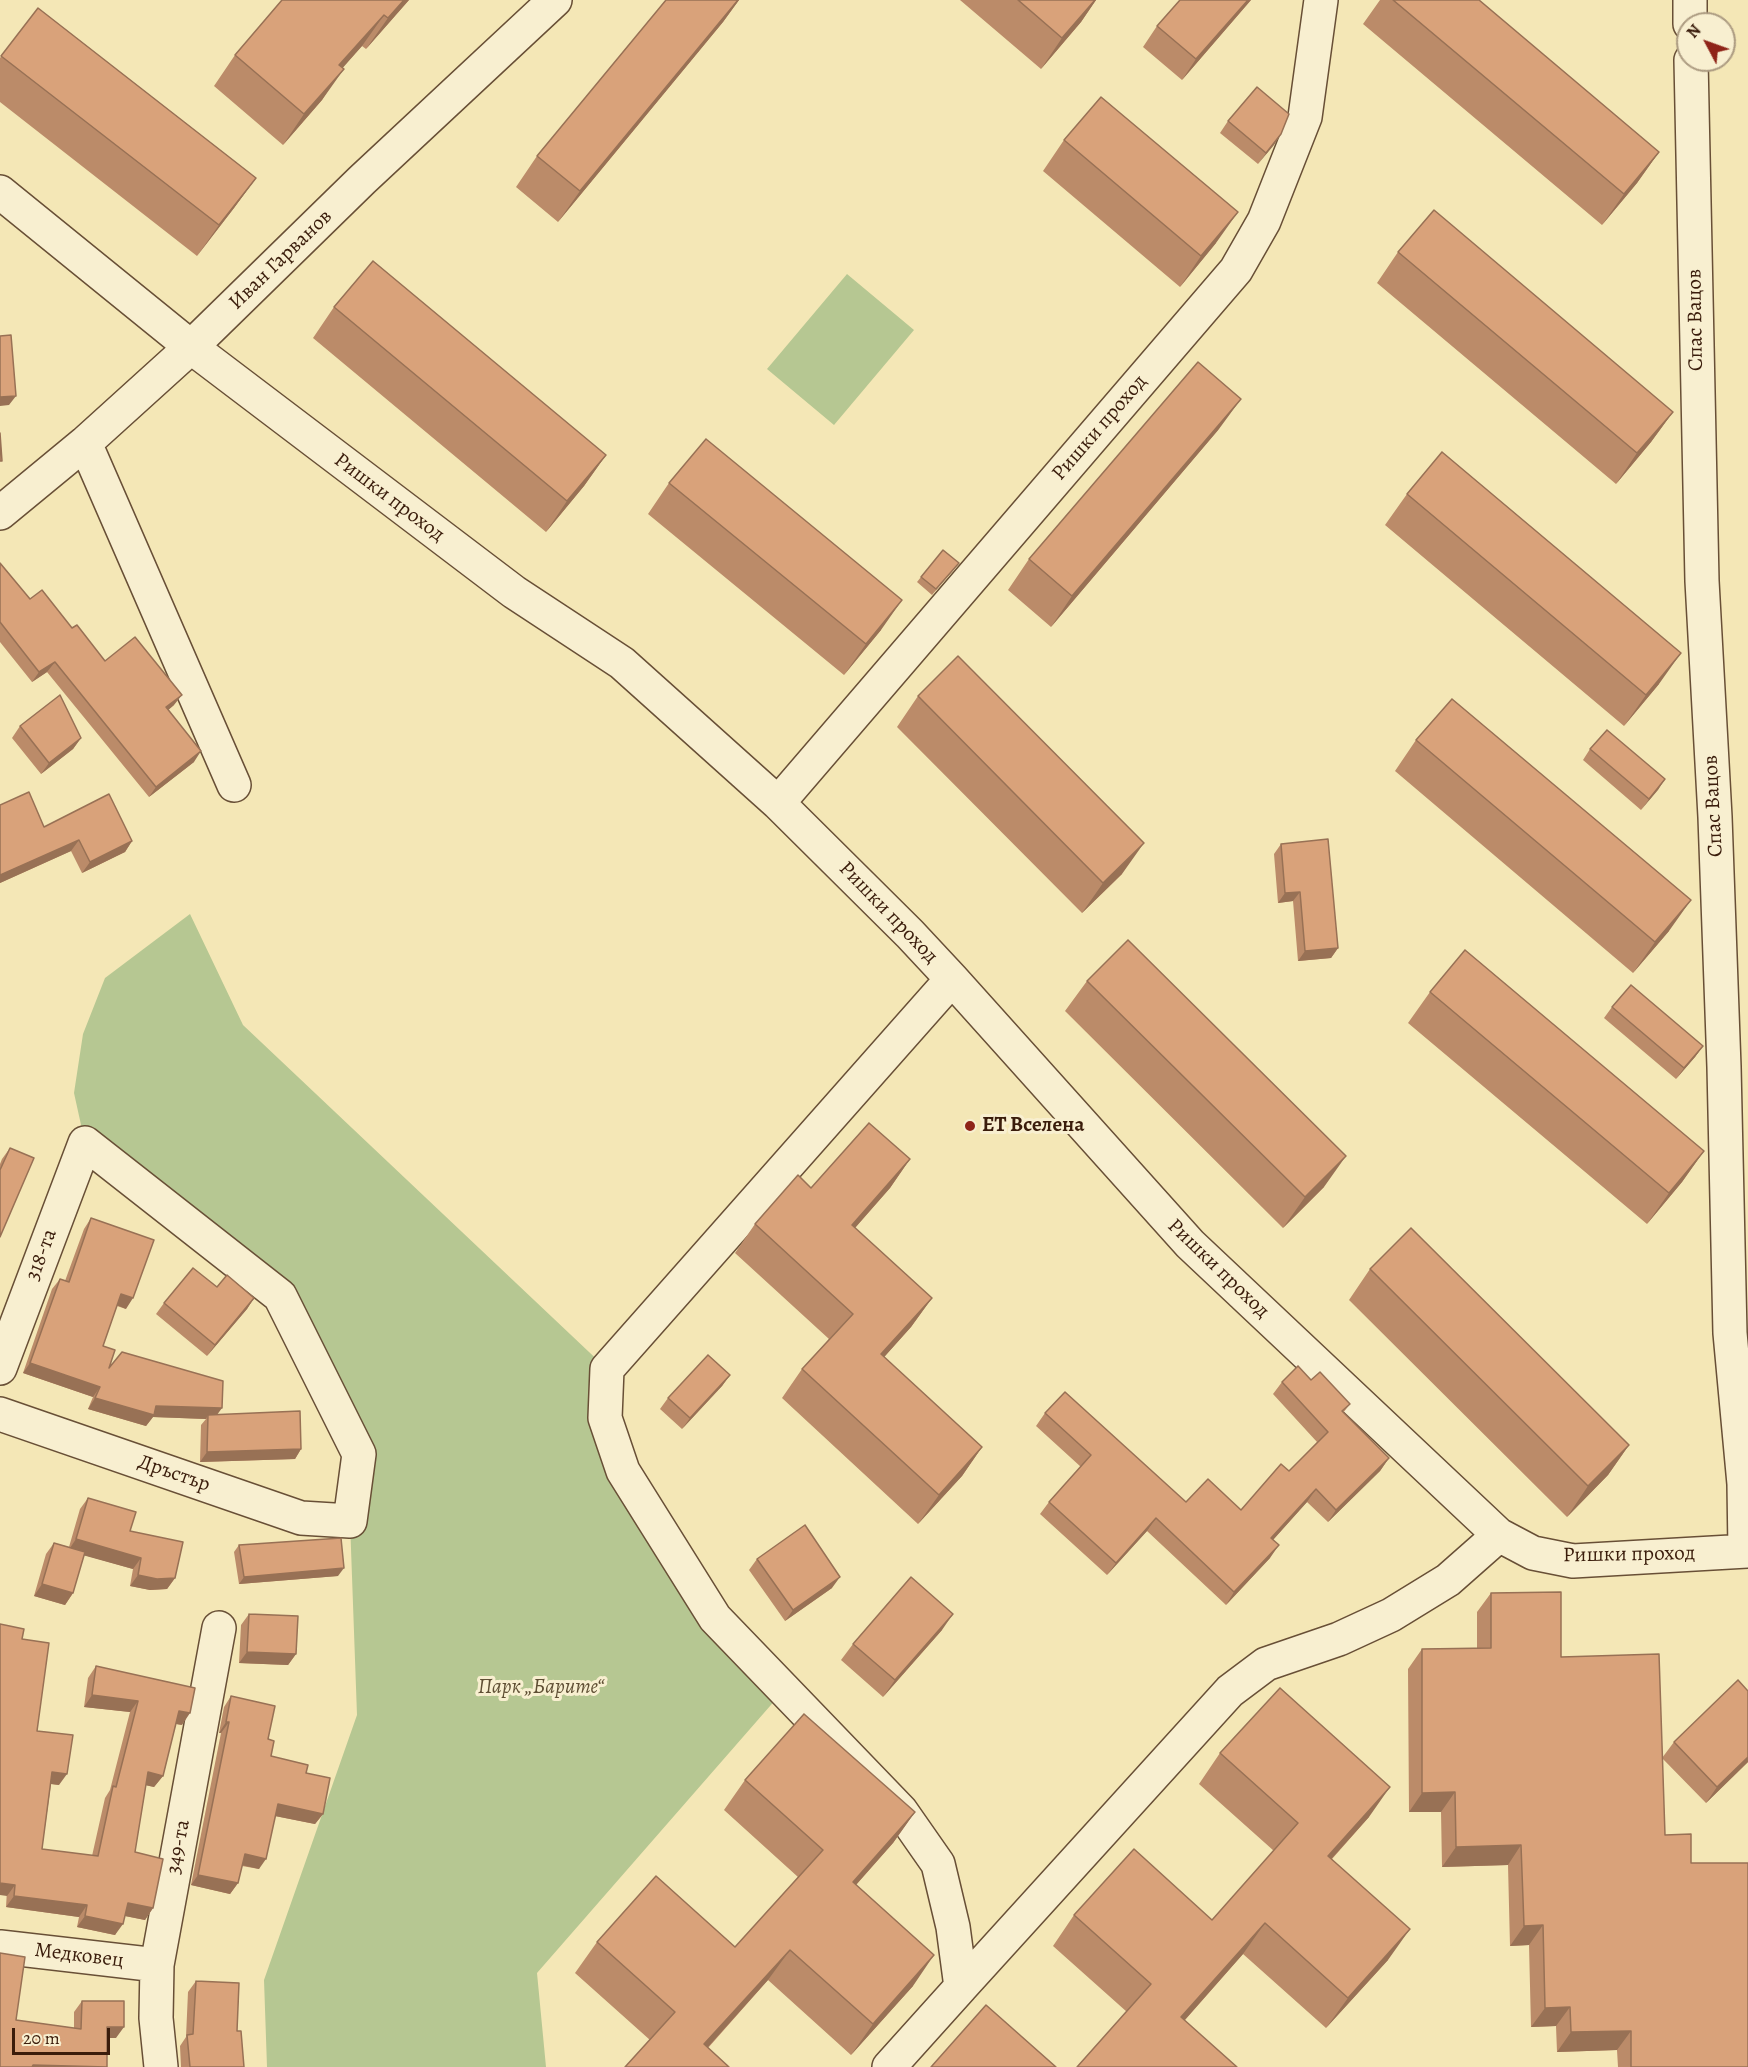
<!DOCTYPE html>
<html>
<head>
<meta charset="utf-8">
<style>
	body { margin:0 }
	#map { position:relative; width:1748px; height:2067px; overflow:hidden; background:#f4e7b6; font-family:Alegreya,serif }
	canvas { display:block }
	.north { position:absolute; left:1676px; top:12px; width:60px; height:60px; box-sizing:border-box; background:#f8efd0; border:2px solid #ac9b81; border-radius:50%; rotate:311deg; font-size:16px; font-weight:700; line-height:24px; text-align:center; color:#3a1c0b }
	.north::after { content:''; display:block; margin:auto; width:21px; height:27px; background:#8f2418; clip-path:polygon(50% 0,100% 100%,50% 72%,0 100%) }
	.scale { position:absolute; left:12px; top:2028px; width:98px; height:27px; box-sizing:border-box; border:3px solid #3a1c0b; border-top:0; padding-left:8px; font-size:18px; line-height:21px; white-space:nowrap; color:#3a1c0b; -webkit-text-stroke:4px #f8efd0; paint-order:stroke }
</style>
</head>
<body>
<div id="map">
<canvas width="1748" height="2067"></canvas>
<div class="north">N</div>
<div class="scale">20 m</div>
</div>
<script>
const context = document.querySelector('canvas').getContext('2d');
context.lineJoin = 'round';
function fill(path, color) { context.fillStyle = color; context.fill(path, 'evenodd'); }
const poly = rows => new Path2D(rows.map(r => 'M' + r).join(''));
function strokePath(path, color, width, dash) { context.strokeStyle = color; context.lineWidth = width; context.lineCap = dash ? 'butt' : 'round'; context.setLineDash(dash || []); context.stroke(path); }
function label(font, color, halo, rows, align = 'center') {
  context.font = font + ' Alegreya,serif'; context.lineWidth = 6; context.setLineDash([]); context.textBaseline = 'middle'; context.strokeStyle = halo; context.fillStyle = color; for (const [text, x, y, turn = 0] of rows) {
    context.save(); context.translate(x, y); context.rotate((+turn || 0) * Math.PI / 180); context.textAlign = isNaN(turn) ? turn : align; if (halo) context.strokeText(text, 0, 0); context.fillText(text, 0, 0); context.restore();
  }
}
fill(poly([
	[847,274,914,330,834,425,767,369],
	[190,914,243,1025,607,1369,623,1471,784,1690,537,1973,546,2067,267,2067,264,1980,357,1715,350,1521,359,1454,280,1296,85,1143,74,1093,83,1034,105,978]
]), '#b6c792');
const minor = poly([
	[1690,0,1690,24],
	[1691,60,1702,581,1715,817,1724,1067,1730,1333,1744,1484,1745,1551],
	[0,192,191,347,514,592,622,663,778,803,910,934,952,979,1190,1244,1499,1535,1533,1553,1573,1561,1748,1551],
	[85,443,234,785],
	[0,513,85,443,191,347,362,180,555,0],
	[778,803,1236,270,1264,221,1305,117,1321,0],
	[0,1368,85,1143,280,1296,359,1454,350,1521,301,1518,0,1414],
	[0,1947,157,1965],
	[961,1987,1230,1691,1266,1664,1339,1639,1391,1615,1448,1580,1499,1535],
	[161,2067,156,2018,157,1965,219,1628],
	[889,2067,961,1987,953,1927,938,1864,901,1811,715,1618,623,1471,605,1418,607,1369,952,979]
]);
strokePath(minor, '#684f36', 36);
strokePath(minor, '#f8efd0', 33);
fill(poly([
	[282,0,409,0,366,49,362,46,342,68,322,100,283,145,214,86,235,55],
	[666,0,739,0,723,22,558,222,516,187,537,156],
	[960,0,1096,0,1081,22,1041,69],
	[1180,0,1251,0,1182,80,1143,47,1157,26],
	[1380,0,1479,0,1659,152,1637,183,1602,225,1363,24],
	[38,8,256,178,234,208,197,256,0,102,0,58],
	[1228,121,1281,134,1258,164,1220,133],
	[1064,140,1216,243,1180,287,1043,171],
	[1398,252,1673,412,1651,442,1616,484,1377,283],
	[334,307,606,455,584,486,546,532,313,338],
	[1219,429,1051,627,1008,590,1029,559],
	[669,483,881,630,844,675,648,514],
	[1407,494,1659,684,1624,726,1385,525],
	[0,563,30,599,72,628,105,661,174,705,168,710,194,762,149,797,47,672,32,682,0,642],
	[955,568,932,595,917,582,921,577],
	[918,696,1122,874,1082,913,897,727],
	[20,726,81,738,73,749,41,774,12,738],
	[1416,740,1669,931,1633,973,1395,771],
	[1590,749,1665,779,1641,810,1583,760],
	[0,805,44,827,132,841,125,852,82,873,71,851,0,883],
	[1281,844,1338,948,1331,958,1298,961,1293,901,1278,903,1274,854],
	[1087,981,1324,1187,1283,1228,1065,1011],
	[1430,992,1704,1151,1682,1182,1647,1224,1408,1023],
	[1612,1007,1703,1046,1695,1057,1676,1079,1604,1018],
	[10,1148,0,1237,0,1164,2,1159],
	[910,1159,890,1188,855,1228,932,1298,911,1327,884,1357,982,1447,962,1476,918,1524,782,1398,802,1369,829,1339,735,1253,755,1224,811,1188],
	[91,1218,126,1309,117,1306,103,1346,109,1368,217,1415,301,1449,295,1459,200,1462,201,1425,206,1419,153,1417,146,1426,88,1409,93,1397,23,1373,52,1289,60,1279,65,1281,84,1229],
	[1370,1269,1629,1445,1608,1475,1567,1517,1349,1300],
	[217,1287,254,1298,247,1309,207,1356,156,1314,164,1303],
	[730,1375,722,1386,682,1429,660,1409,668,1398],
	[1311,1380,1350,1404,1343,1413,1389,1458,1380,1471,1328,1522,1307,1502,1273,1540,1270,1558,1226,1605,1147,1531,1107,1575,1040,1514,1049,1502,1081,1467,1036,1426,1045,1413,1186,1502,1241,1510,1289,1471,1317,1442,1273,1394,1282,1382],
	[88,1498,130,1531,175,1578,167,1589,150,1590,130,1586,133,1569,84,1555,73,1593,65,1605,34,1596,46,1554,54,1543,69,1547,80,1509],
	[239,1545,338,1576,239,1584,234,1552],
	[757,1559,832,1588,785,1621,749,1570],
	[1491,1593,1561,1657,1665,1835,1691,1863,1748,2067,1618,2067,1617,2050,1557,2052,1556,2026,1531,2027,1529,1945,1510,1946,1508,1865,1442,1867,1441,1812,1409,1812,1408,1669,1422,1649,1477,1648,1477,1612],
	[249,1614,296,1654,288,1665,239,1663,241,1625],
	[942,1630,883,1697,841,1660,853,1644],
	[22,1639,37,1731,59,1785,51,1784,42,1849,92,1856,105,1798,110,1790,130,1712,84,1707,88,1678,96,1666,182,1725,176,1724,163,1776,154,1787,146,1785,135,1852,153,1908,145,1920,125,1916,115,1935,77,1927,79,1917,6,1907],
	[231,1696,268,1739,271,1756,306,1773,323,1814,315,1824,275,1816,259,1869,242,1866,238,1883,230,1894,191,1885,221,1733,219,1733,224,1707],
	[1674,1742,1748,1762,1706,1803,1662,1758],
	[1220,1753,1369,1817,1332,1859,1388,1960,1326,2028,1243,1954,1185,2020,1127,2012,1053,1946,1074,1915,1212,1920,1274,1851,1199,1784],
	[745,1780,915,1812,893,1843,856,1885,913,1986,851,2055,768,1980,708,2048,650,2040,575,1973,597,1942,735,1947,798,1877,724,1810],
	[196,1981,237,2031,244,2067,181,2067,180,2046,186,2037,188,1992],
	[82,2001,116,2038,107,2038,107,2067,0,2067,16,2020,74,2028,74,2012]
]), '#bb8b69');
fill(poly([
	[404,0,409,0,366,49,388,18],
	[738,0,739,0,723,22,558,222,580,191],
	[1095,0,1096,0,1081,22,1041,69,1062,38],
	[1248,0,1251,0,1182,80,1196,59],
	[384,15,362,46,318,96,339,65],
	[344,69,322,100,283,145,304,114],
	[1281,134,1274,145,1258,164,1266,153],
	[1659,152,1637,183,1602,225,1624,194],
	[256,178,234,208,197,256,219,225],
	[1238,212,1216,243,1180,287,1201,256],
	[16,396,9,405,0,406,0,397],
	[1241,399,1219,429,1051,627,1072,596],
	[1673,412,1651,442,1616,484,1637,453],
	[606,455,584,486,546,532,567,501],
	[902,600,881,630,844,675,866,644],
	[1681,653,1659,684,1624,726,1646,695],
	[55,662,47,672,32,682,39,672],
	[182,695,174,705,159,718,166,707],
	[81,738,73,749,41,774,49,763],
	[201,751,194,762,149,797,156,787],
	[1665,779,1658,790,1641,810,1649,799],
	[79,840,71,851,0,883,0,875],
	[132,841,125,852,82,873,90,862],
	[1144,843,1122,874,1082,913,1103,883],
	[1300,892,1293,901,1278,903,1285,893],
	[1691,900,1669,931,1633,973,1655,942],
	[1338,948,1331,958,1298,961,1305,951],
	[1703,1046,1695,1057,1676,1079,1684,1068],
	[1704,1151,1682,1182,1647,1224,1669,1193],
	[1346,1156,1324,1187,1283,1228,1305,1197],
	[910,1159,890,1188,832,1254,852,1225],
	[121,1294,133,1298,126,1309,114,1304],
	[254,1298,247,1309,207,1356,215,1345],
	[932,1298,911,1327,861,1383,881,1354],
	[30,1363,100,1387,93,1397,23,1373],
	[730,1375,722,1386,682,1429,690,1418],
	[95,1398,156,1406,222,1408,214,1419,208,1415,206,1419,153,1417,146,1426,88,1409],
	[1629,1445,1608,1475,1567,1517,1588,1486],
	[982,1447,962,1476,918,1524,939,1495],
	[301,1449,295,1459,200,1462,207,1452],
	[1389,1458,1380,1471,1328,1522,1336,1510],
	[1316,1489,1307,1502,1263,1551,1271,1538],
	[1156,1518,1147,1531,1107,1575,1116,1563],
	[76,1539,141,1558,133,1569,68,1551],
	[1279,1545,1270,1558,1226,1605,1234,1592],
	[344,1568,338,1576,239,1584,244,1577],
	[138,1575,175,1578,167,1589,150,1590,130,1586],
	[840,1577,832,1588,785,1621,793,1610],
	[42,1584,73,1593,65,1605,34,1596],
	[953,1614,942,1630,883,1697,895,1680],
	[247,1652,296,1654,288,1665,239,1663],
	[92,1695,138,1701,130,1712,84,1707],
	[179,1711,190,1713,182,1725,171,1723],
	[226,1722,229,1722,221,1733,219,1733],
	[1748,1757,1748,1762,1706,1803,1717,1787],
	[52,1772,67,1774,59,1785,44,1783],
	[148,1772,163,1776,154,1787,140,1784],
	[1390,1787,1369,1817,1307,1886,1328,1856],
	[1455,1792,1441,1812,1409,1812,1422,1793],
	[278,1804,323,1814,315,1824,270,1815],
	[915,1812,893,1843,831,1913,853,1882],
	[1521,1845,1508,1865,1442,1867,1456,1847],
	[245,1854,266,1859,259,1869,237,1864],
	[198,1875,238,1883,230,1894,191,1885],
	[0,1883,15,1885,7,1896,0,1895],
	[14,1896,87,1905,79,1917,6,1907],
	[128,1903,153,1908,145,1920,120,1915],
	[85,1916,123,1924,115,1935,77,1927],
	[1265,1923,1243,1954,1160,2048,1181,2017],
	[1543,1925,1529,1945,1510,1946,1524,1926],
	[1410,1929,1388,1960,1326,2028,1348,1998],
	[790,1950,768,1980,690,2067,704,2044],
	[934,1955,913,1986,851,2055,873,2024],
	[1570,2007,1556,2026,1531,2027,1545,2008],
	[107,2027,124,2027,116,2038,99,2038],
	[1631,2031,1617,2050,1557,2052,1571,2032],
	[33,2065,77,2066,77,2067,31,2067]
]), '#987155');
const building = poly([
	[282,0,404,0,388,18,384,15,339,65,344,69,304,114,235,55,282,0],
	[666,0,738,0,580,191,537,156,666,0],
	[1018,0,1095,0,1062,38,1018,0],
	[1180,0,1248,0,1196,59,1157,26,1180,0],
	[1393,0,1479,0,1659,152,1624,194,1393,0],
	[38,8,256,178,219,225,1,56,38,8],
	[1257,87,1289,114,1281,134,1266,153,1228,121,1257,87],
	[1101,97,1238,212,1201,256,1064,140,1101,97],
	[1434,210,1673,412,1637,453,1398,252,1434,210],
	[373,261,606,455,567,501,334,307,373,261],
	[11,335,16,396,0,397,0,336,11,335],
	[1198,362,1241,399,1072,596,1029,559,1198,362],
	[0,433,2,461,0,461,0,433],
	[706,439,902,600,866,644,669,483,706,439],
	[1442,452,1681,653,1646,695,1407,494,1442,452],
	[943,550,959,563,936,589,921,577,943,550],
	[0,563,30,599,42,590,72,628,77,625,105,661,135,637,182,695,166,707,201,751,156,787,55,662,39,672,0,622,0,563],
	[958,656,1144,843,1103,883,918,696,958,656],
	[60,695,81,738,49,763,20,726,60,695],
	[1452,699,1691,900,1655,942,1416,740,1452,699],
	[1607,730,1665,779,1649,799,1590,749,1607,730],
	[29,792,44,827,109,794,132,841,90,862,79,840,0,875,0,805,29,792],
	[1328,839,1338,948,1305,951,1300,892,1285,893,1281,844,1328,839],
	[1128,940,1346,1156,1305,1197,1087,981,1128,940],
	[1465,950,1704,1151,1669,1193,1430,992,1465,950],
	[1631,985,1703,1046,1684,1068,1612,1007,1631,985],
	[869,1123,910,1159,852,1225,932,1298,881,1354,982,1447,939,1495,802,1369,853,1314,755,1224,798,1175,811,1188,869,1123],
	[10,1148,34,1158,0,1237,0,1170,10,1148],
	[91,1218,154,1240,133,1298,121,1294,103,1346,115,1350,109,1368,122,1352,223,1381,222,1408,156,1406,154,1415,95,1398,100,1387,30,1363,60,1279,69,1282,91,1218],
	[1411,1228,1629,1445,1588,1486,1370,1269,1411,1228],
	[193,1268,217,1287,227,1275,254,1298,215,1345,164,1303,193,1268],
	[708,1355,730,1375,690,1418,668,1398,708,1355],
	[1298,1366,1311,1380,1320,1372,1350,1404,1342,1411,1389,1458,1336,1510,1316,1489,1271,1538,1279,1545,1234,1592,1156,1518,1116,1563,1049,1502,1091,1455,1045,1413,1065,1392,1186,1502,1208,1479,1241,1510,1281,1464,1289,1471,1328,1432,1282,1382,1298,1366],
	[300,1411,301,1449,207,1452,208,1415,300,1411],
	[88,1498,136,1512,130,1531,183,1542,175,1578,157,1579,138,1575,141,1558,76,1539,88,1498],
	[805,1525,840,1577,793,1610,757,1559,805,1525],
	[341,1538,344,1568,244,1577,239,1545,341,1538],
	[54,1543,85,1552,73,1593,42,1584,54,1543],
	[911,1577,953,1614,895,1680,853,1644,911,1577],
	[1561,1592,1561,1657,1659,1654,1665,1835,1691,1834,1691,1863,1748,1863,1748,2067,1631,2067,1631,2031,1571,2032,1570,2007,1545,2008,1543,1925,1524,1926,1521,1845,1456,1847,1455,1792,1422,1793,1422,1649,1491,1648,1491,1593,1561,1592],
	[249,1614,298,1616,296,1654,247,1652,249,1614],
	[0,1624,24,1629,22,1639,49,1643,37,1731,73,1735,67,1774,52,1772,42,1849,98,1856,113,1786,116,1787,138,1701,92,1695,96,1666,195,1688,190,1713,179,1711,163,1776,148,1772,135,1852,163,1859,153,1908,128,1903,123,1924,85,1916,87,1905,14,1896,15,1885,0,1883,0,1624],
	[1738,1680,1748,1691,1748,1757,1717,1787,1674,1742,1738,1680],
	[1280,1688,1390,1787,1328,1856,1410,1929,1348,1998,1265,1923,1181,2017,1237,2067,1077,2067,1151,1984,1074,1915,1134,1849,1212,1920,1298,1823,1220,1753,1280,1688],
	[231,1696,275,1706,268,1739,274,1741,271,1756,308,1765,306,1773,330,1778,323,1814,278,1804,266,1859,245,1854,238,1883,198,1875,229,1722,226,1722,231,1696],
	[804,1714,915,1812,853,1882,934,1955,873,2024,790,1950,704,2044,729,2067,625,2067,675,2012,597,1942,656,1876,735,1947,823,1850,745,1780,804,1714],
	[0,1953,25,1957,16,2020,81,2029,82,2001,124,2001,124,2027,107,2027,107,2067,33,2065,32,2067,0,2067,0,1953],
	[196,1981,239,1983,237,2031,241,2031,244,2067,190,2067,187,2035,193,2034,196,1981],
	[986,2005,1056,2067,931,2067,986,2005]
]);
fill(building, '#d9a27a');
strokePath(building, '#987155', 1.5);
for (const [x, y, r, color] of [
	[970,1126,6,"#8f2418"]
]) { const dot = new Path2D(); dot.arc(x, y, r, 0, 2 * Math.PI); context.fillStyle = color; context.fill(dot); strokePath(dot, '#f8efd0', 2); }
label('21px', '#3a1c0b', '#f8efd0', [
	["Иван Гарванов",281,260,-44],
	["Спас Вацов",1696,320,-91],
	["Ришки проход",1100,428,-49],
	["Ришки проход",389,498,37],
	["Спас Вацов",1714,806,-93],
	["Ришки проход",888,913,46],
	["318-та",42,1255,-69],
	["Ришки проход",1218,1269,44],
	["Дръстър",174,1474,19],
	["Ришки проход",1629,1555,-1],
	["349-та",179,1847,-80],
	["Медковец",79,1956,7]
]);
label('bold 21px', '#3a1c0b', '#f8efd0', [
	["ЕТ Вселена",982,1126]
], 'left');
label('italic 21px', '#5f4f34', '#f8efd0', [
	["Парк „Барите“",541,1688]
]);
</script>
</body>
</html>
